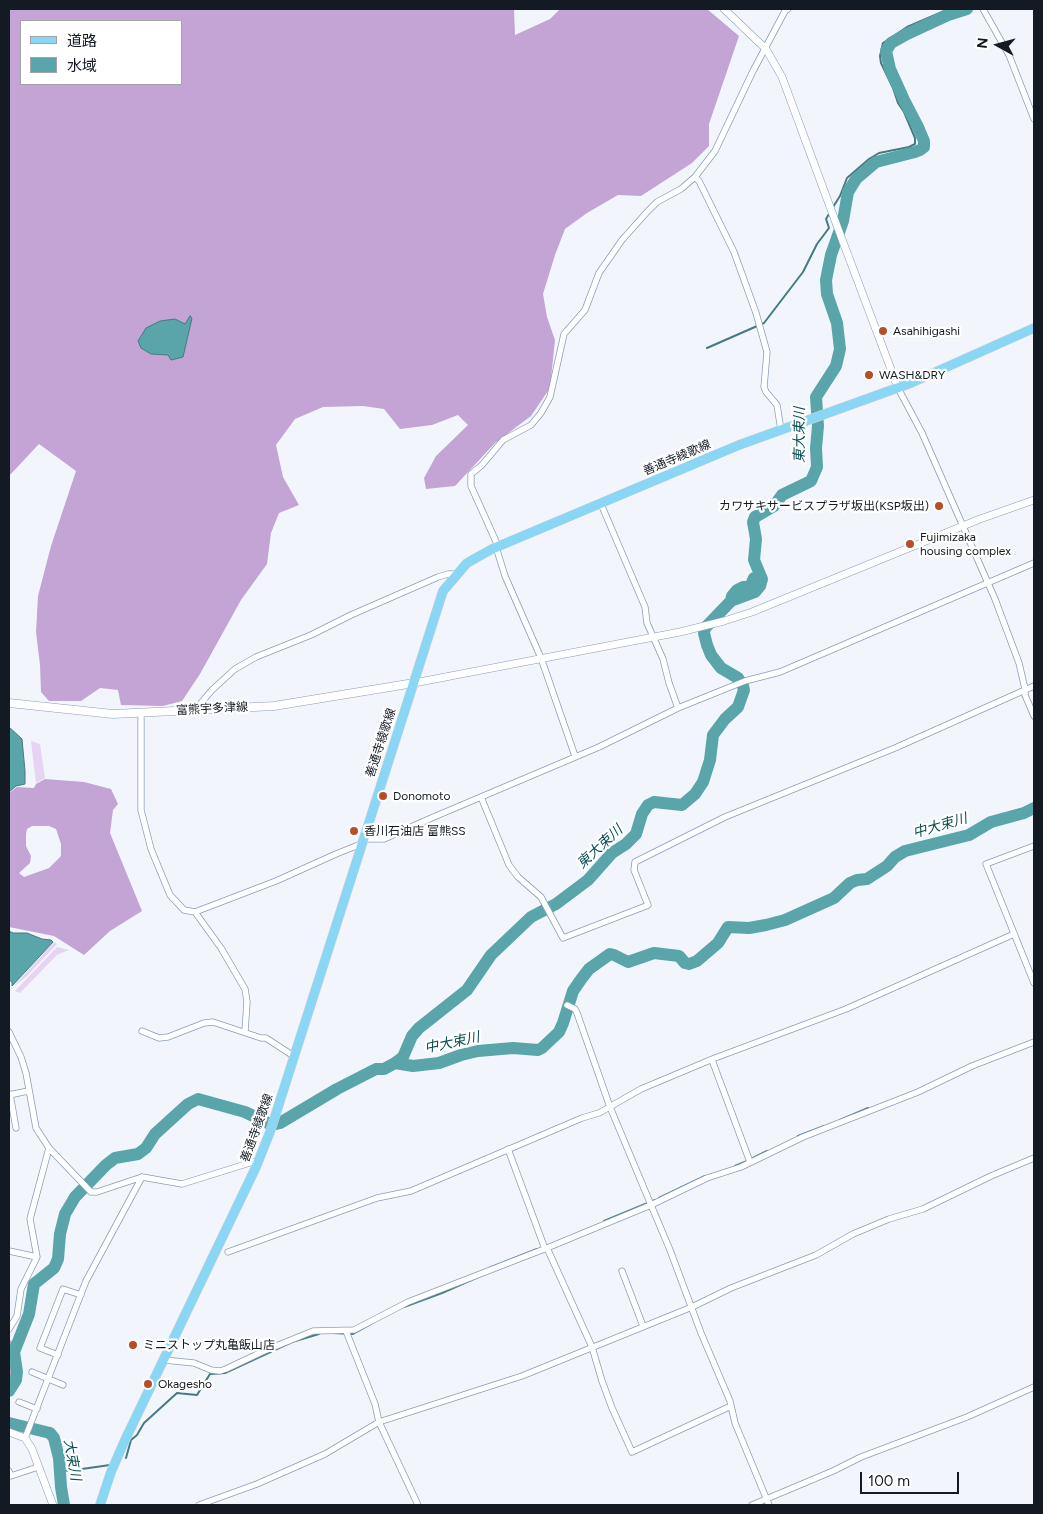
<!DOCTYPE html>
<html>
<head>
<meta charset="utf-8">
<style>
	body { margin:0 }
	#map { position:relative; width:1043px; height:1514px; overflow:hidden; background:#f2f6fc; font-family:Figtree,"Noto Sans JP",sans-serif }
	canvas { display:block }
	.frame { position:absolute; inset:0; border:10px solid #131a24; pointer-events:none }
	.legend { position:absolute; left:20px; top:20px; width:162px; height:65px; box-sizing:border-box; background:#fff; border:1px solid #a1a3a7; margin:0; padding:6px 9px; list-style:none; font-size:15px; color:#131a24 }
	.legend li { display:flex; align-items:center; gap:10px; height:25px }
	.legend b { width:25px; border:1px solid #a1a3a7 }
	.north { position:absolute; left:973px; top:20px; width:50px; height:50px; -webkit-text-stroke:4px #fff; paint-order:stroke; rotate:277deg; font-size:14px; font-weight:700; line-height:20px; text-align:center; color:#131a24 }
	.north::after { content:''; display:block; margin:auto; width:18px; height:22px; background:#131a24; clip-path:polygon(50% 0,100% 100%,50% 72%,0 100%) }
	.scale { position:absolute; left:860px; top:1472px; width:99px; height:22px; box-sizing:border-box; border:2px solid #131a24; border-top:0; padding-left:6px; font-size:15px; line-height:18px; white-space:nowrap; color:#131a24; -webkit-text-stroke:4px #fff; paint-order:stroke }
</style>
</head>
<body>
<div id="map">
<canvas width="1043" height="1514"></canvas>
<div class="frame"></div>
<ul class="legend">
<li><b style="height:6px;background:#89d7f5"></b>道路</li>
<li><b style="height:14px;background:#59a5a9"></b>水域</li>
</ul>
<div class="north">N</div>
<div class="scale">100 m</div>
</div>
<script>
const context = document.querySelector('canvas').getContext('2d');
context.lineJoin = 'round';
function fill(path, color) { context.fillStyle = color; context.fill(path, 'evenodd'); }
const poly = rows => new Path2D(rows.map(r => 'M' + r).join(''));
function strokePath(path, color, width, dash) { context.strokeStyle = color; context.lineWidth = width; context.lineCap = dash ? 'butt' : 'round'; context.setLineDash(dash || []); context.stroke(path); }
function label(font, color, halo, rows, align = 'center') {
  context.font = font + ' Figtree,"Noto Sans JP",sans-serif'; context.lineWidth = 4.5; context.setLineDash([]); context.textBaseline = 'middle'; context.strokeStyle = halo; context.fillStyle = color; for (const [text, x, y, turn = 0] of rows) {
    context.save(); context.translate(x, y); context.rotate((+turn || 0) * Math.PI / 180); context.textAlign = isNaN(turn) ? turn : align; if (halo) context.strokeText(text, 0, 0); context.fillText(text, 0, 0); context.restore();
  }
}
fill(poly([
	[31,741,40,744,45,778,36,783],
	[54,942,57,944,26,977,13,987],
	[57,947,69,950,57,955,20,993,15,991]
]), '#e7d4f2');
fill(poly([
	[9,9,514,9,515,35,550,19,560,9,707,9,739,36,709,124,709,146,692,163,641,196,618,195,587,213,565,229,555,255,543,294,547,317,555,340,550,388,531,416,495,443,455,486,426,489,424,478,436,456,468,425,458,415,432,425,400,429,384,409,363,406,323,407,295,419,276,445,283,477,299,505,279,513,271,533,267,564,241,600,200,674,182,701,163,706,121,705,118,690,100,688,81,701,49,701,41,692,40,665,36,632,38,596,51,546,76,471,39,444,9,476],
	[21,21,181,21,181,84,21,84],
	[45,779,84,782,111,789,118,804,113,810,110,833,142,911,110,931,84,955,54,936,9,927,9,793,17,787,34,788,36,784],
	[32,826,49,826,56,829,61,844,61,856,49,868,24,877,19,873,30,863,31,856,26,846,26,834,27,829],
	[9,1340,12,1341,11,1351,13,1374,9,1384]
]), '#c3a4d4');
const water = poly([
	[190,316,192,318,183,357,171,360,168,355,151,354,141,348,138,341,146,328,160,321,175,319,185,324,190,316],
	[9,727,22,739,25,771,25,784,16,786,9,792,9,727],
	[9,931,13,933,27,933,42,939,51,940,53,942,12,986,12,982,9,980,9,931]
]);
fill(water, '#59a5a9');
strokePath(water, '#447b81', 1);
strokePath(poly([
	[883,43,889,47],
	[833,207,840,196,847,178,869,159,879,153,909,147,915,144,915,138,904,112,898,103,893,88,881,63,880,56,883,43,907,27,949,9],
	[707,348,764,323,803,272,817,244,829,228,826,219,829,214],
	[840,1120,868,1108],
	[798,1136,824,1126],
	[751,1159,767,1151],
	[735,1166,747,1161],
	[659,1198,705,1176],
	[604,1221,655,1200],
	[489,1268,537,1249],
	[404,1307,442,1293,485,1274],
	[333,1333,353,1334,371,1324],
	[126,1458,131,1440,137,1435,144,1423,177,1393,197,1395,210,1374,225,1373,292,1342,319,1334],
	[60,1471,75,1470,110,1465]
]), '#447b81', 2);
strokePath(poly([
	[731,601,732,596,737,590,743,587,750,587,754,578],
	[395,1063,413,1066,439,1063,461,1055,478,1051,513,1048,538,1050,542,1048,559,1032,563,1023,573,991,582,978,589,969,610,954,614,955,628,962,654,953,679,956,685,963,689,964,697,961,718,943,728,927,749,928,766,925,785,920,834,898,850,883,857,880,867,879,887,866,895,857,905,851,969,835,991,822,1024,813,1034,808],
	[9,1391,16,1380,17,1372,14,1352,29,1314,34,1284,54,1268,58,1259,60,1234,65,1214,75,1197,106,1165,115,1158,138,1154,146,1148,155,1134,188,1104,198,1099,245,1112,272,1125,280,1123,337,1089,376,1069,384,1069,395,1063,403,1057,412,1036,419,1028,467,990,491,955,531,917,556,904,588,880,612,853,626,844,636,834,642,814,648,805,654,802,682,805,695,794,703,782,710,760,713,735,725,719,738,707,744,690,743,686,738,678,721,668,711,655,707,645,704,633,705,628,731,601,755,592,760,586,762,579,754,560,756,539,753,522,755,517,774,506,782,495,811,481,817,467,816,448,818,426,816,397,836,366,840,349,837,323,827,294,826,280,831,255,843,221,848,192,856,179,876,162,915,152,920,150,924,147,924,141,918,127,904,100,890,69,886,51,891,43,907,34,948,15,967,9],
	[9,1423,50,1433,54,1438,59,1458,61,1487,64,1505]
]), '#59a5a9', 12);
const minor = poly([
	[983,9,1009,55,1034,119],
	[695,177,699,181,734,252,756,313,767,352,764,387,766,392,777,405,781,430],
	[898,388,922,433,995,599,1019,663,1025,689,1025,695,1034,716],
	[601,504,645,607,647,623,663,659,669,683,678,708],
	[498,546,471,486,471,474,482,465,503,440,531,425,541,413,550,397,564,334,585,310,599,273,622,240,647,212,657,202,681,189,695,177,715,151,753,71,785,11,788,9],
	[496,547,505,576,541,658,575,756],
	[195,710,212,690,235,669,256,657,311,635,351,615,438,577,448,574,457,574],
	[141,712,141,810,151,849,170,895,184,910,195,912,276,881,336,854,361,844],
	[481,797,509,865,518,877,541,897,563,938,646,906,648,905,634,870,635,862,725,817,895,748,1034,686],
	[363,839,384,839,429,819,599,747,678,708,745,681,780,672,1034,563],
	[1034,846,986,864,1034,983],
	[195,912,221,948,245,989,247,1002,245,1031],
	[142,1031,159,1038,168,1037,204,1023,213,1022,261,1038,266,1038,295,1057],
	[9,1032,21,1057,26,1073,36,1128,49,1148,91,1192,97,1192,142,1177,182,1184,259,1160],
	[712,1060,750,1162],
	[10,1094,16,1128],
	[9,1095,28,1091],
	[508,1149,545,1249],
	[547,1248,592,1347,602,1381,612,1408,632,1452,731,1406],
	[9,1251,37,1257],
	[228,1252,377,1198,411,1191,582,1118,599,1113,641,1089,715,1058,846,1009,1014,934],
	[622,1271,643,1326],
	[9,1329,17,1316,21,1289,37,1257,30,1219,49,1148],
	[346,1331,375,1404,379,1422,418,1505],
	[58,1355,40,1348,63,1289,81,1295],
	[164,1360,194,1363,211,1370,220,1371,226,1369,264,1351,313,1331,354,1330,408,1302,547,1248,651,1205,610,1107,577,1013,575,1009,567,1005],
	[32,1372,63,1385],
	[19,1402,37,1409],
	[25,1438,86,1281,142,1177],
	[9,1471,11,1476,38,1467],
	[199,1505,257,1484,325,1454,379,1422,522,1376,692,1307,731,1288,816,1255,853,1234,889,1219,923,1209,991,1176,1034,1158],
	[752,1505,833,1471,861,1457,967,1417,1034,1387],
	[769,1505,735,1423,730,1401,701,1333,670,1250,651,1205,707,1178,741,1167,803,1137,918,1092,972,1066,1034,1042]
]);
const tertiary = poly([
	[724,9,766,49,782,77,843,242,898,388],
	[414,683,680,632,724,621,752,612,980,519,1034,500],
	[9,1432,25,1438,32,1449,53,1505]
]);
const secondary = poly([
	[9,703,113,714,195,710,274,706,414,683]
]);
const primary = poly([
	[100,1505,111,1472,125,1440,256,1167,270,1132,443,591,467,563,492,549,739,445,911,383,1034,328]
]);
strokePath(minor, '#8a9db7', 7);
strokePath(tertiary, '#8a9db7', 8);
strokePath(secondary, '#8a9db7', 9);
strokePath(primary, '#d0d1d3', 10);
strokePath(minor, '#fff', 5.5);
strokePath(tertiary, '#fff', 7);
strokePath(secondary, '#fff', 8);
strokePath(primary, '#89d7f5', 9);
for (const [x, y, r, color] of [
	[883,331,5,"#b54e29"],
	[869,375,5,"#b54e29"],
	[939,506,5,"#b54e29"],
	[910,544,5,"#b54e29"],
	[383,796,5,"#b54e29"],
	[354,831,5,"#b54e29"],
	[133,1345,5,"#b54e29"],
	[148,1384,5,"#b54e29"]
]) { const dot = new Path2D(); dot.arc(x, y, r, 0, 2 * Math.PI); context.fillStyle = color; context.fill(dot); strokePath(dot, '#fff', 2); }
label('12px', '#131a24', '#fff', [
	["Asahihigashi",893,331],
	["WASH&DRY",879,375],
	["カワサキサービスプラザ坂出(KSP坂出)",929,506,"right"],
	["Fujimizaka",920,537],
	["housing complex",920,551],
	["Donomoto",393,796],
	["香川石油店 富熊SS",364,831],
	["ミニストップ丸亀飯山店",143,1345],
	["Okagesho",158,1384]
], 'left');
label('12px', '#131a24', '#fff', [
	["善通寺綾歌線",677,458,-23],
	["富熊宇多津線",212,709,-3],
	["善通寺綾歌線",381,743,-72],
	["善通寺綾歌線",257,1128,-70]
]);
label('italic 14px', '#0a4f53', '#fff', [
	["東大束川",800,435,-90],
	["中大束川",940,826,-16],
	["東大束川",600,847,-43],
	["中大束川",452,1043,-12],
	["大束川",72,1460,80]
]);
</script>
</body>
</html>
